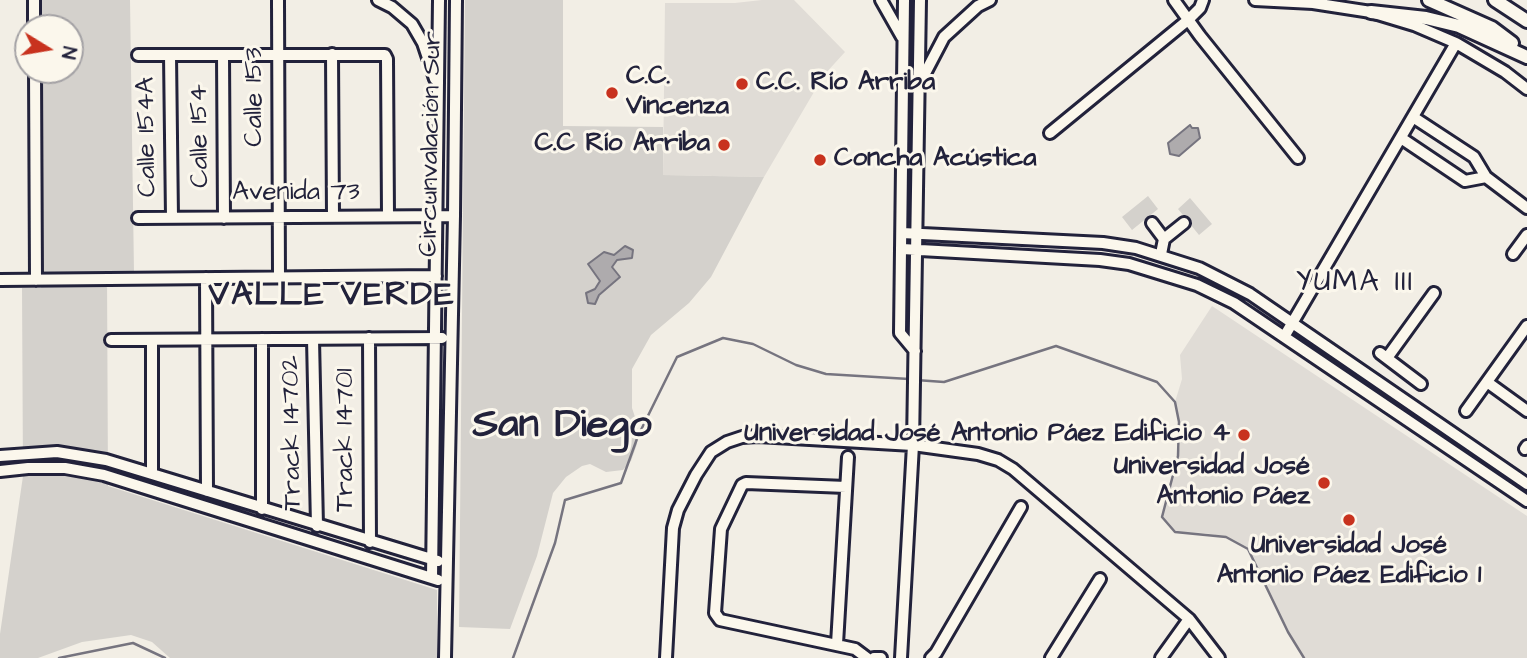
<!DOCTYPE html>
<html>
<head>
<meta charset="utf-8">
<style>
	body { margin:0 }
	#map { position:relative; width:1527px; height:658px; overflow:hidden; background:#f2eee5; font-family:"Architects Daughter",sans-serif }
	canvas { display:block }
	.north { position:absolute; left:14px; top:14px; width:70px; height:70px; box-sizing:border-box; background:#fbf7ec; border:2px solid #a4a2a5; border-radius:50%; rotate:101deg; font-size:19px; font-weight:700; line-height:28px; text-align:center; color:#22223b }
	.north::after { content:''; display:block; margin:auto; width:24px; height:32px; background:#c8321e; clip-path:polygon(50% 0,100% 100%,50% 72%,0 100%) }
</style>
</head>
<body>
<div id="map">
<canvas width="1527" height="658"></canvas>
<div class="north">N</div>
</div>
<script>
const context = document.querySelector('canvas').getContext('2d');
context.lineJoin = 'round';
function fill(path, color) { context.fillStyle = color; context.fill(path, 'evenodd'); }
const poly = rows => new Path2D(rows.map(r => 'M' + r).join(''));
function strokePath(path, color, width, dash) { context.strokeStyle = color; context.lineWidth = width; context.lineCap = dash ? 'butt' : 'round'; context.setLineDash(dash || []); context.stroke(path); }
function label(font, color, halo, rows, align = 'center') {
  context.font = font + ' "Architects Daughter",sans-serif'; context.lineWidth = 6; context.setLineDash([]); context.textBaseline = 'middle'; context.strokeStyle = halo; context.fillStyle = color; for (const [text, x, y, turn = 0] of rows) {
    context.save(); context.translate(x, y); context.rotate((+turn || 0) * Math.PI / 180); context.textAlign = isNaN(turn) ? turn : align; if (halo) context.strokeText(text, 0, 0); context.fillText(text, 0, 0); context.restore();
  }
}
fill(poly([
	[762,0,794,0,845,52,824,75,764,177,663,175,665,3,735,3],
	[1212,306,1527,516,1527,658,1304,658,1288,632,1248,549,1226,537,1205,533,1175,532,1162,517,1180,446,1179,422,1175,402,1182,379,1180,355]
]), '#e0dcd6');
fill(poly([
	[39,0,130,0,134,273,107,274,108,486,437,590,437,658,170,658,152,642,131,635,82,642,38,658,0,658,0,634,23,476,22,288,41,288,40,70,70,70,70,28,39,28],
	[465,0,563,0,563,126,663,127,663,175,764,177,711,277,689,303,651,335,632,369,632,408,638,426,637,444,631,461,623,470,606,472,590,464,582,466,566,477,553,493,537,556,510,629,459,627],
	[1148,196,1158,209,1132,230,1122,217],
	[1190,198,1212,224,1199,235,1178,209]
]), '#d4d1cc');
const water = poly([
	[1190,125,1192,128,1198,128,1200,138,1179,156,1170,154,1168,143,1190,125],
	[625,246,633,250,632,258,617,260,612,267,620,277,599,295,595,304,588,303,586,293,595,289,600,281,588,264,604,252,614,255,625,246]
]);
fill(water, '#aeabad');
strokePath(water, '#76747f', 2);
strokePath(poly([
	[916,380,944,382,1056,346,1157,382,1175,402,1179,422,1178,456,1162,517,1175,532,1226,537,1248,549,1288,632,1304,658],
	[59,658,133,643,165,658],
	[513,658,555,543,565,500,621,483,638,436,677,357,723,338,753,344,796,365,826,374,909,379]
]), '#76747f', 2.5);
const minor = poly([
	[34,0,34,28],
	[278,0,279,277],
	[378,0,392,7,412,24,423,43,435,79],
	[881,0,902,37],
	[904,0,900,333,915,351],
	[1174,0,1200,36,1298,158],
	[1255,0,1313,3,1371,12,1414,25,1456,43,1505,72,1527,89],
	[332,54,333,217],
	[138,55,385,55,387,59,388,216],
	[170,55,172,218],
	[223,55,224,218],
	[35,70,36,280],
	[921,81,944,37,978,6,990,0],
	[1413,117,1474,157,1486,177,1527,208],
	[1050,133,1188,20,1200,8,1203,0],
	[1401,138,1465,181,1486,177],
	[138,218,454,216],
	[1152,223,1164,239],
	[902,233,1103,243,1136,248,1199,268,1250,294,1527,484],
	[902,249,1100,260,1129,264,1197,285,1234,303,1527,501],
	[1161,254,1164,239,1184,223],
	[1513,254,1527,235],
	[206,278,207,491],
	[0,280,436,276],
	[1284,337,1456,43],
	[369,338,370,542],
	[262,339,262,509],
	[313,339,317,526],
	[111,340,442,338],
	[1380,353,1421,384],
	[1387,358,1434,293],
	[1487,382,1527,411],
	[1466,411,1527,326],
	[1525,449,1527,446],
	[0,456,57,452,106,460,438,561],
	[0,471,28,468,65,468,104,475,438,580],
	[152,474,152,340],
	[846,487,746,483,742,485,721,529,715,613,720,620,855,649,867,658],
	[432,578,439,0],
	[837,644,848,457],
	[445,658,454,216,456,0],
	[666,658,673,528,678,510,696,475,711,452,727,442,742,437,758,436,913,445,978,454,998,460,1013,469,1189,619,1219,658],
	[874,658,881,658],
	[901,658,913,445,920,0],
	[931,658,936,653,1021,507],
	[1051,658,1100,579],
	[1161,658,1189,619]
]);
const major = poly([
	[1429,0,1492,28,1512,43],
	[1495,0,1527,21],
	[1371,12,1426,18,1459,26,1527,57]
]);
strokePath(minor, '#22223b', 16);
strokePath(major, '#22223b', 18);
strokePath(minor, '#fbf7ec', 10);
strokePath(major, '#fbf7ec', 12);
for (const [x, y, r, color] of [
	[742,84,7,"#c8321e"],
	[612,93,7,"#c8321e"],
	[724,145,7,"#c8321e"],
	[820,160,7,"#c8321e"],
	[1244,435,7,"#c8321e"],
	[1324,483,7,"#c8321e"],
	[1349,520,7,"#c8321e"]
]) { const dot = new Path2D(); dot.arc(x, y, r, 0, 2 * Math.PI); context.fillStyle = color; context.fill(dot); strokePath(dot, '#fbf7ec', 2.5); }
label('bold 26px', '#22223b', '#fbf7ec', [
	["C.C.",626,78],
	["Vincenza",626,108],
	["C.C. Río Arriba",756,84],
	["C.C Río Arriba",710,145,"right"],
	["Concha Acústica",834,160],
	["Universidad José Antonio Páez Edificio 4",1230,435,"right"],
	["Universidad José",1310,468,"right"],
	["Antonio Páez",1310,498,"right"],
	["Universidad José",1349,547,"center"],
	["Antonio Páez Edificio 1",1349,577,"center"]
], 'left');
label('26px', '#22223b', '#fbf7ec', [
	["Calle 153",256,97,-90],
	["Calle 154",201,136,-91],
	["Calle 154A",148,137,-91],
	["Circunvalación Sur",432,144,-89],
	["Avenida 73",296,194],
	["Track 14702",293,433,-91],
	["Track 14701",347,440,-90]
]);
context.letterSpacing = '2px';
label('30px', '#22223b', '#fbf7ec', [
	["YUMA III",1355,284]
]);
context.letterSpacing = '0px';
context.letterSpacing = '2px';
label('bold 33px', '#22223b', '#fbf7ec', [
	["VALLE VERDE",332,297]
]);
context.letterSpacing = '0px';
label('bold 40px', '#22223b', '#fbf7ec', [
	["San Diego",562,428]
]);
</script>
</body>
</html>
